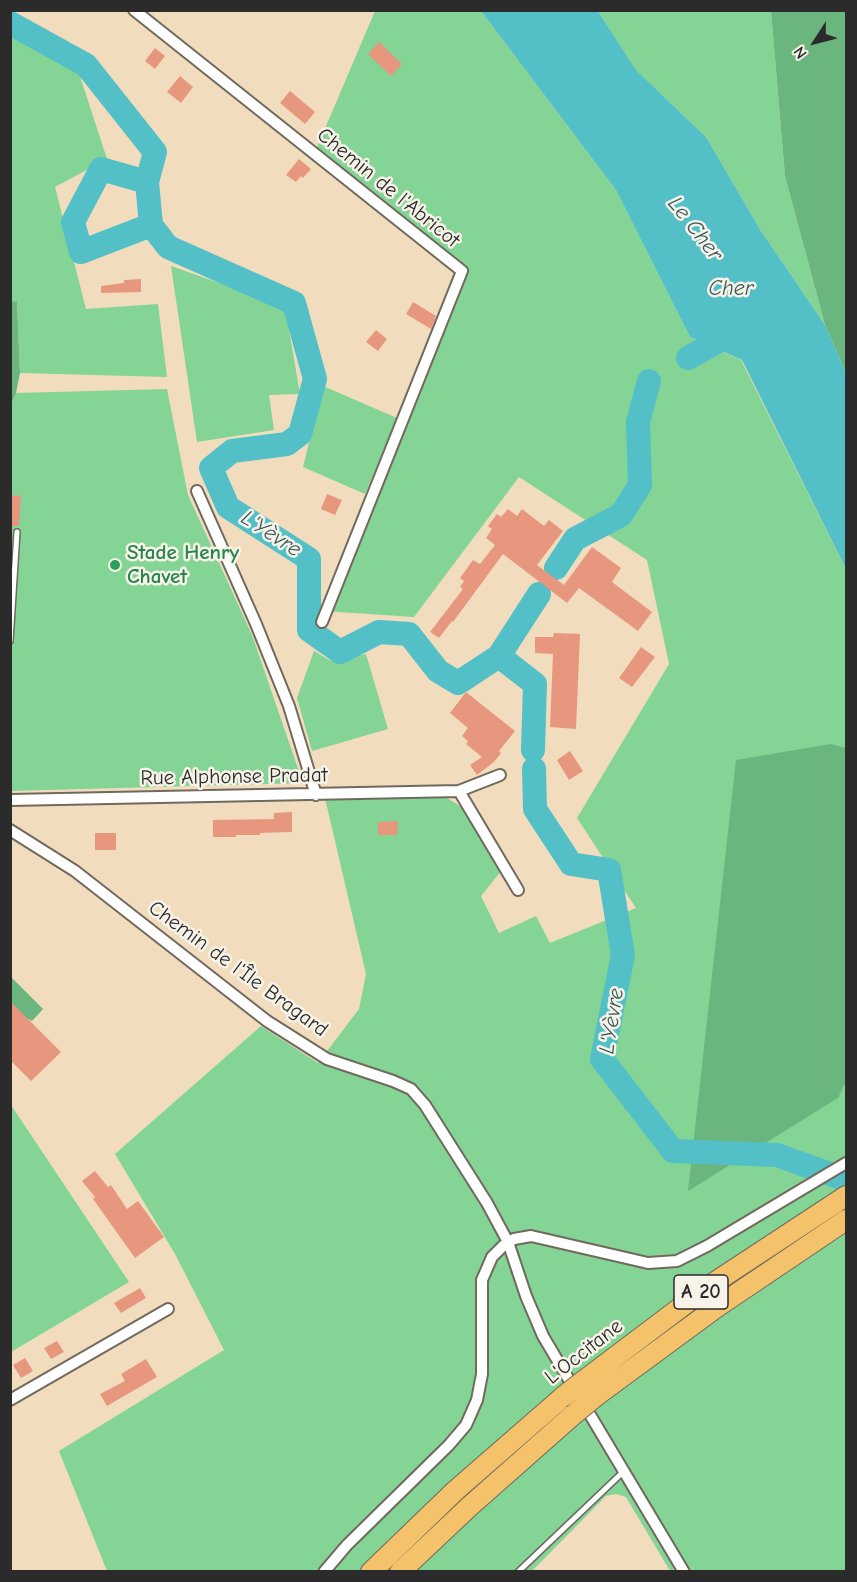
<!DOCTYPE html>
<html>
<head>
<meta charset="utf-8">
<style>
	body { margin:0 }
	#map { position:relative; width:857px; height:1582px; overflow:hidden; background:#f1ddbd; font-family:"Comic Neue",sans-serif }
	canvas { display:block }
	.frame { position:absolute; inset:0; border:12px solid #2b2b2b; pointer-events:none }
	.north { position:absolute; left:785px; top:12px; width:60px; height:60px; -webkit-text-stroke:4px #f7f3e8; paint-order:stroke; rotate:234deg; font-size:16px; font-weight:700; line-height:24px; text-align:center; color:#2b2b2b }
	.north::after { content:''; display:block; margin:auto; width:21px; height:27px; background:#2b2b2b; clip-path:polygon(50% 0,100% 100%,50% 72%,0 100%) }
</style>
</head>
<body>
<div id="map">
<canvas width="857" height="1582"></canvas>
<div class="frame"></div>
<div class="north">N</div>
</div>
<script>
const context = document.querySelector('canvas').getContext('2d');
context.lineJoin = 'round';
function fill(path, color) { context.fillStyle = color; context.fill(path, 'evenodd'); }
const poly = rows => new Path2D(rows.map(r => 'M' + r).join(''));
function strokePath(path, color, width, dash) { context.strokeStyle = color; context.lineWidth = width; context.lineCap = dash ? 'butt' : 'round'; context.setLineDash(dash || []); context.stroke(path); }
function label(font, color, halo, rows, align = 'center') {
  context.font = font + ' "Comic Neue",sans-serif'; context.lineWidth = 5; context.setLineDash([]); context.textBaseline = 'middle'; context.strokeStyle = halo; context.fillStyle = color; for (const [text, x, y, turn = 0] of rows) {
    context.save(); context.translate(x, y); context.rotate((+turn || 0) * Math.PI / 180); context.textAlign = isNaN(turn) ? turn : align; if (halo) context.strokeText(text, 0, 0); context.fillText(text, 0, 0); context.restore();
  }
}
fill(poly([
	[375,11,481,11,616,190,690,337,741,360,846,569,846,1571,670,1571,626,1497,616,1494,606,1496,532,1571,107,1571,59,1451,224,1350,175,1254,115,1154,261,1026,318,1063,359,1009,366,974,325,798,447,798,471,813,502,870,481,896,499,933,536,916,550,943,636,908,577,818,669,664,647,560,519,477,414,617,323,611,461,273,312,159],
	[598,11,771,11,785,176,825,325,761,231,706,137,636,70],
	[10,30,76,64,107,159,55,187,86,309,158,304,167,377,20,373,17,302,10,302],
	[171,266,285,306,300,394,269,395,274,430,197,442],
	[323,386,397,418,365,494,303,467],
	[167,389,188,495,252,635,303,783,11,791,11,405,16,393],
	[314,651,331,661,366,654,388,729,312,751,297,698],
	[11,1105,129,1282,11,1352,10,1352]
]), '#83d495');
fill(poly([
	[771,11,846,11,846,373,825,325,785,176],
	[17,301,20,373,16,393,11,405,11,302],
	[831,744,846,748,846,1081,838,1098,688,1191,736,760],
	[11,977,43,1009,32,1021,11,1010]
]), '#6ab67e');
fill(poly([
	[481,11,598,11,636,70,706,137,761,231,825,325,846,373,846,569,742,360,690,337,616,190]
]), '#52c0c6');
strokePath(poly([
	[10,23,86,65,155,152,147,182,151,225,168,247,294,303,315,379,300,434,287,444,232,451,211,468,228,507,309,559,309,630,340,652,379,632,409,634,438,671,458,683,499,656,539,594],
	[147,182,101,169,73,222,81,252,151,225],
	[688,358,738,330],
	[556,568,575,539,621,515,640,485,638,422,649,381],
	[499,656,535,684,533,750],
	[534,769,535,809,571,864,609,870,623,955,602,1059,673,1151,777,1155,844,1179,846,1183]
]), '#52c0c6', 24);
fill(poly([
	[379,42,402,64,391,76,368,54],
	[155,48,165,56,155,69,145,61],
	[180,76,193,87,181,103,167,92],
	[290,91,315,112,305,124,280,103],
	[299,159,311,169,303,178,301,176,296,182,286,175],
	[141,279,141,292,101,293,101,286,124,283,124,280],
	[413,302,436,316,431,329,406,314],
	[376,330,387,339,378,351,366,342],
	[327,494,342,500,335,515,321,509],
	[10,495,21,496,19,526,10,526],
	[508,509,517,516,522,509,544,526,549,520,563,531,537,565,564,585,592,547,621,568,612,582,652,612,638,631,579,588,567,603,503,554,453,622,452,621,439,638,430,632,463,589,460,587,464,581,460,578,473,560,480,564,495,545,486,538,492,529,488,526,497,514,501,517],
	[554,633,580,634,576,729,550,727,553,654,535,653,535,637,553,637],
	[641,647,655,657,632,687,619,678],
	[466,692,515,731,499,751,501,753,494,762,477,775,470,765,482,757,466,744,468,741,462,736,468,728,450,713],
	[570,751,583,771,569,780,557,760],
	[292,812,292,832,260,833,260,835,236,835,236,837,213,837,213,820,274,819,274,813],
	[398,821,397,835,378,835,378,822],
	[95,833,116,833,116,850,95,850],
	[10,1001,61,1052,31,1081,10,1060],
	[95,1171,108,1187,111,1185,127,1209,138,1201,164,1237,135,1258,93,1199,95,1197,82,1181],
	[140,1288,146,1298,121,1313,114,1303],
	[57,1341,64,1352,51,1359,44,1348],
	[25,1358,33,1371,21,1378,13,1365],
	[146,1359,157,1377,107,1406,100,1394,125,1381,121,1374]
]), '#e8977f');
const lane = poly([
	[10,641,17,532],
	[518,1572,623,1472]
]);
const street = poly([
	[134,10,462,271,322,622],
	[197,491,256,624,289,706,316,795],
	[459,791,518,890],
	[10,800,459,791,500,775],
	[10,830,75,871,267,1021,327,1059,393,1081,411,1089,425,1105,487,1203,508,1242,526,1296,543,1336,575,1390],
	[10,1400,168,1309],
	[583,1403,684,1572],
	[324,1572,347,1545,449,1445,466,1425,477,1400,482,1374,482,1280,492,1257,503,1246,514,1239,531,1236,648,1263,677,1261,707,1246,846,1163]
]);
const highway = poly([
	[582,1382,709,1286,846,1196],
	[596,1396,717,1307,846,1220],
	[371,1572,456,1490,564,1396],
	[400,1572,470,1506,573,1415]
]);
strokePath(lane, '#70695e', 8);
strokePath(street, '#70695e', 14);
strokePath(highway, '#70695e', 22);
strokePath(lane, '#fff', 5);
strokePath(street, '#fff', 10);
strokePath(highway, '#f3c26a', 20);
const highwayBridge = poly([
	[564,1396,582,1382],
	[573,1415,596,1396]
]);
strokePath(highwayBridge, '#70695e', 22, []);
strokePath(highwayBridge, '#f3c26a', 20);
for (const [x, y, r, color] of [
	[115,565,6,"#2e9e5b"]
]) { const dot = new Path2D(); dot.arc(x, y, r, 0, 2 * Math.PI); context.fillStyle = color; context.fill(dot); strokePath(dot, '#f7f3e8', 2); }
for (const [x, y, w] of [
	[701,1292,54]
]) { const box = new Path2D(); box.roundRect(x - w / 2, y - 17, w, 34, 4.5); context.fillStyle = '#f7f3e8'; context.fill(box); strokePath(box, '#2b2b2b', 1.5); }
label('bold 20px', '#2b2b2b', null, [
	["A 20",701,1292]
]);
label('21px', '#2b2b2b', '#f7f3e8', [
	["Chemin de l'Abricot",388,188,39],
	["Rue Alphonse Pradat",234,777,-1],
	["Chemin de l'Île Bragard",238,969,36],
	["L'Occitane",584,1352,-38]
]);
label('bold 21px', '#27864d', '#f7f3e8', [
	["Stade Henry",127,553],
	["Chavet",127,577]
], 'left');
label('italic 22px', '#37585a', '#f7f3e8', [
	["Le Cher",695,229,52],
	["Cher",731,289],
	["L'Yèvre",271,534,33],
	["L'Yèvre",612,1021,-81]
]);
</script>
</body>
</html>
